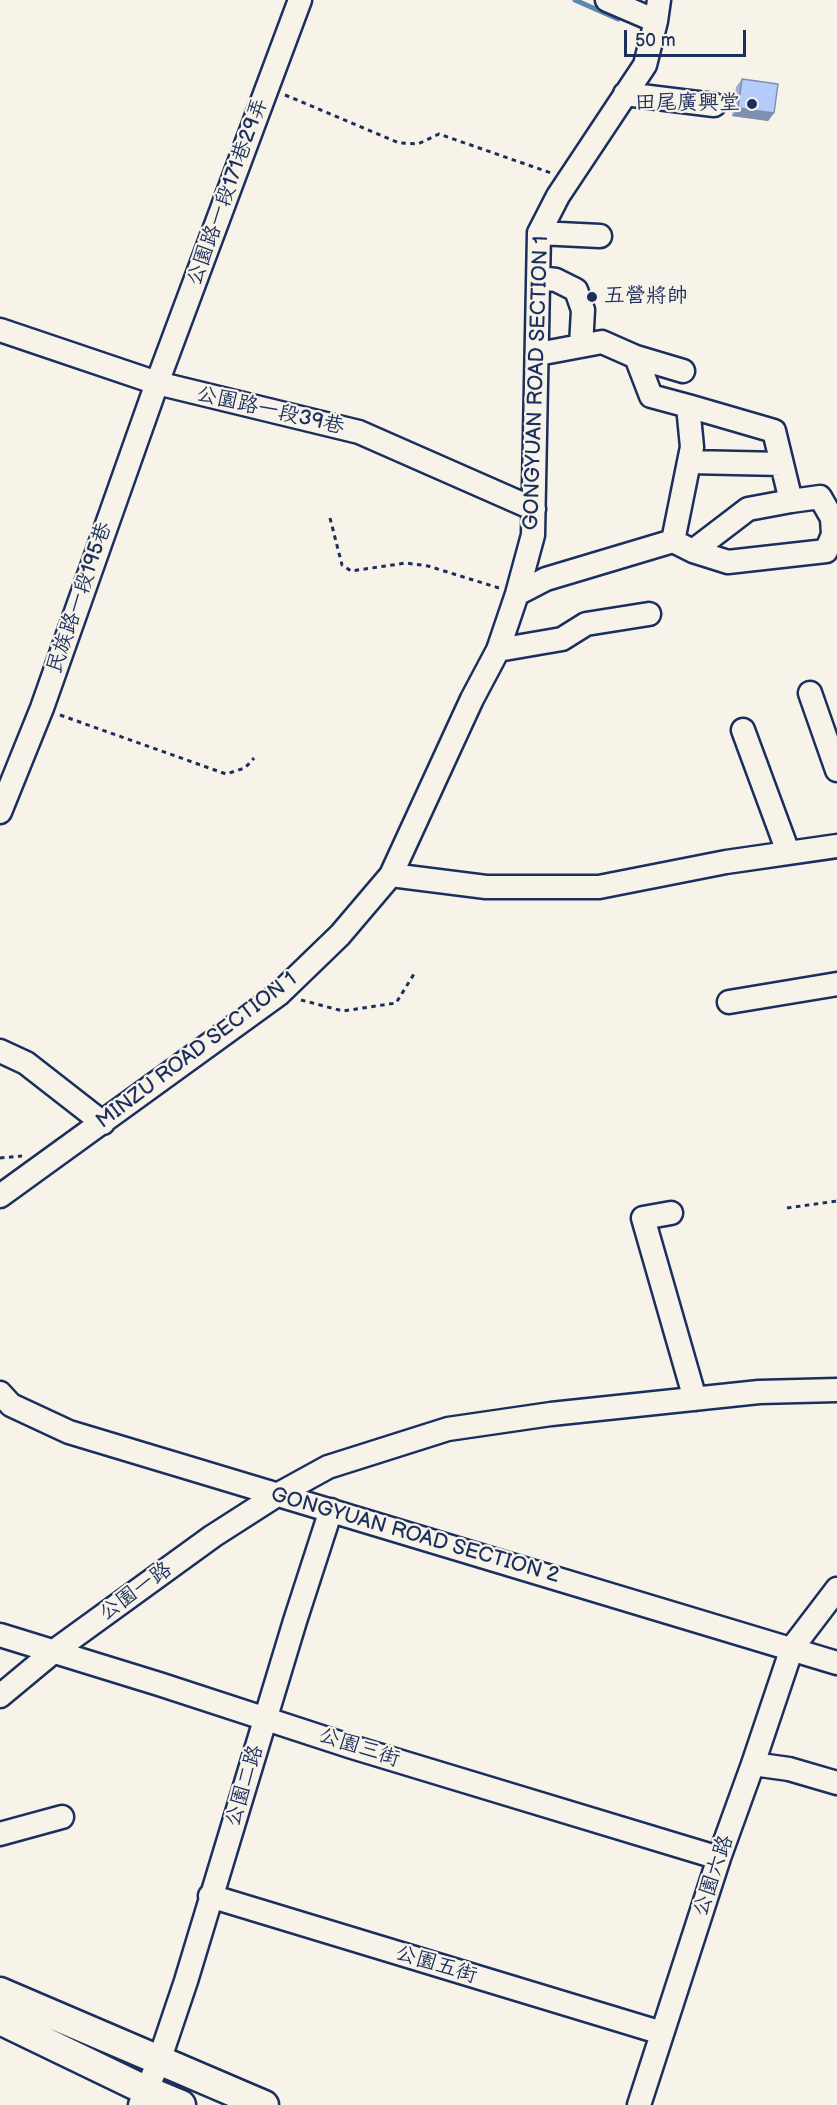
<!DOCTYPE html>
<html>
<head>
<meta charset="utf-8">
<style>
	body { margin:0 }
	#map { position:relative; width:837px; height:2105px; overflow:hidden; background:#f7f3e8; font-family:"Balsamiq Sans",sans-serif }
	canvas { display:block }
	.scale { position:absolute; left:624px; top:30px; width:122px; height:27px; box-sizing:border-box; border:3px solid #1b2f5e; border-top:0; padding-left:8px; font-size:18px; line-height:21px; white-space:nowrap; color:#1b2f5e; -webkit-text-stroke:4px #f7f3e8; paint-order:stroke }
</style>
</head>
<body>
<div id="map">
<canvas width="837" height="2105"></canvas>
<div class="scale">50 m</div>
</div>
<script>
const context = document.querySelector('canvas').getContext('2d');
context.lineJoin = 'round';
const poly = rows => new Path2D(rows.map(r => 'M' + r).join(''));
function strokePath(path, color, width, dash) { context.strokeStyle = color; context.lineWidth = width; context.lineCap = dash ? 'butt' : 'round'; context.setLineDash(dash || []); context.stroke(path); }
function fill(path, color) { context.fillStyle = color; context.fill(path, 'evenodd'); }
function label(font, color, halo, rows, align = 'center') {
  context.font = font + ' "Balsamiq Sans","LXGW WenKai TC",sans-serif'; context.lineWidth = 4.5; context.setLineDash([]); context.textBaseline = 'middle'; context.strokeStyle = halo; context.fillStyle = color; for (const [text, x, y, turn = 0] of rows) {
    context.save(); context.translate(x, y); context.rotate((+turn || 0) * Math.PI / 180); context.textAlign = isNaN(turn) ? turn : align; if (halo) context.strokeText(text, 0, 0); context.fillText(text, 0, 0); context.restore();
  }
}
strokePath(poly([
	[575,0,618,19]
]), '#5c87b0', 5);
const minor = poly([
	[607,0,656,21],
	[625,94,714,105],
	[539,233,600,236],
	[539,278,556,280,576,290,583,310,581,346],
	[0,330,157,383,359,432,534,509],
	[636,357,683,371],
	[689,462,782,464],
	[673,541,693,551,728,562,826,551,833,535,832,518,820,497,791,501,774,431,688,406],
	[693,551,748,509,791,501],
	[517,594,546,579,673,541,692,447,688,406,651,396,636,357,602,342,538,354],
	[498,650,562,639,586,624,649,614],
	[810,693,837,770],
	[743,730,788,852],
	[0,812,42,708,157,383,300,0],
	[391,875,486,887,599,887,726,862,837,846],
	[729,1002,837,984],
	[0,1051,26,1063,103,1123],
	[0,1196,279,994,340,935,391,875,472,699,498,650,517,594,533,535,539,233,558,196,645,65,656,21,659,0],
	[671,1213,643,1218,695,1399],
	[0,1393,11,1405,69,1432,837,1663],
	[0,1635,159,1684,352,1747,719,1858],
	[0,1696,53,1652,213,1536,277,1495,328,1467,448,1429,551,1414,759,1392,837,1390],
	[753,1764,789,1769,837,1783],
	[0,1834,62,1817],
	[210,1896,662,2033],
	[140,2105,159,2061,186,1981,295,1621,331,1510],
	[639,2105,719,1858,753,1764,792,1648,837,1589]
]);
const major = poly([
	[0,1992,264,2105],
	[0,2020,145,2090,181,2105]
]);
strokePath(minor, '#1b2f5e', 27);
strokePath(major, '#1b2f5e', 33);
strokePath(poly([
	[285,95,399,143,418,144,439,134,551,173],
	[330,518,342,565,351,571,406,563,428,566,499,588],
	[60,715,226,774,245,768,254,758],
	[301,1000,343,1011,396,1003,414,974],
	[0,1158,22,1156],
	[787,1208,837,1201]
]), '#1b2f5e', 3, [4.5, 4.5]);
strokePath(minor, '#f7f3e8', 22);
strokePath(major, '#f7f3e8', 28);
fill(poly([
	[742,79,774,113,768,121,732,116,736,87]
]), '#9cafd8');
fill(poly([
	[738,108,774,113,768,121,732,116]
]), '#7f8fb0');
const building = poly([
	[742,79,778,84,774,113,738,108,742,79]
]);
fill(building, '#b5ccfb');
strokePath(building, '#7f8fb0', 1.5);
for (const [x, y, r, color] of [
	[752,104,6,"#1b2f5e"],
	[592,297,6,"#1b2f5e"]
]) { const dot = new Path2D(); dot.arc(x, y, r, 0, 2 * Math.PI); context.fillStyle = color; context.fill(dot); strokePath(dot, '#f7f3e8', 2); }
label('21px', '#1b2f5e', '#f7f3e8', [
	["田尾廣興堂",740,104],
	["五營將帥",604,297,"left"]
], 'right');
label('21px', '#1b2f5e', '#f7f3e8', [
	["公園路一段171巷29弄",228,192,-70],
	["GONGYUAN ROAD SECTION 1",537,383,-88],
	["公園路一段39巷",270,411,13],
	["民族路一段195巷",80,598,-71],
	["MINZU ROAD SECTION 1",197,1051,-37],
	["GONGYUAN ROAD SECTION 2",415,1536,16],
	["公園一路",136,1592,-36],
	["公園三街",359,1748,18],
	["公園二路",245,1786,-73],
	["公園六路",714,1876,-71],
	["公園五街",436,1965,17]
]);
</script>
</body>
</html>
